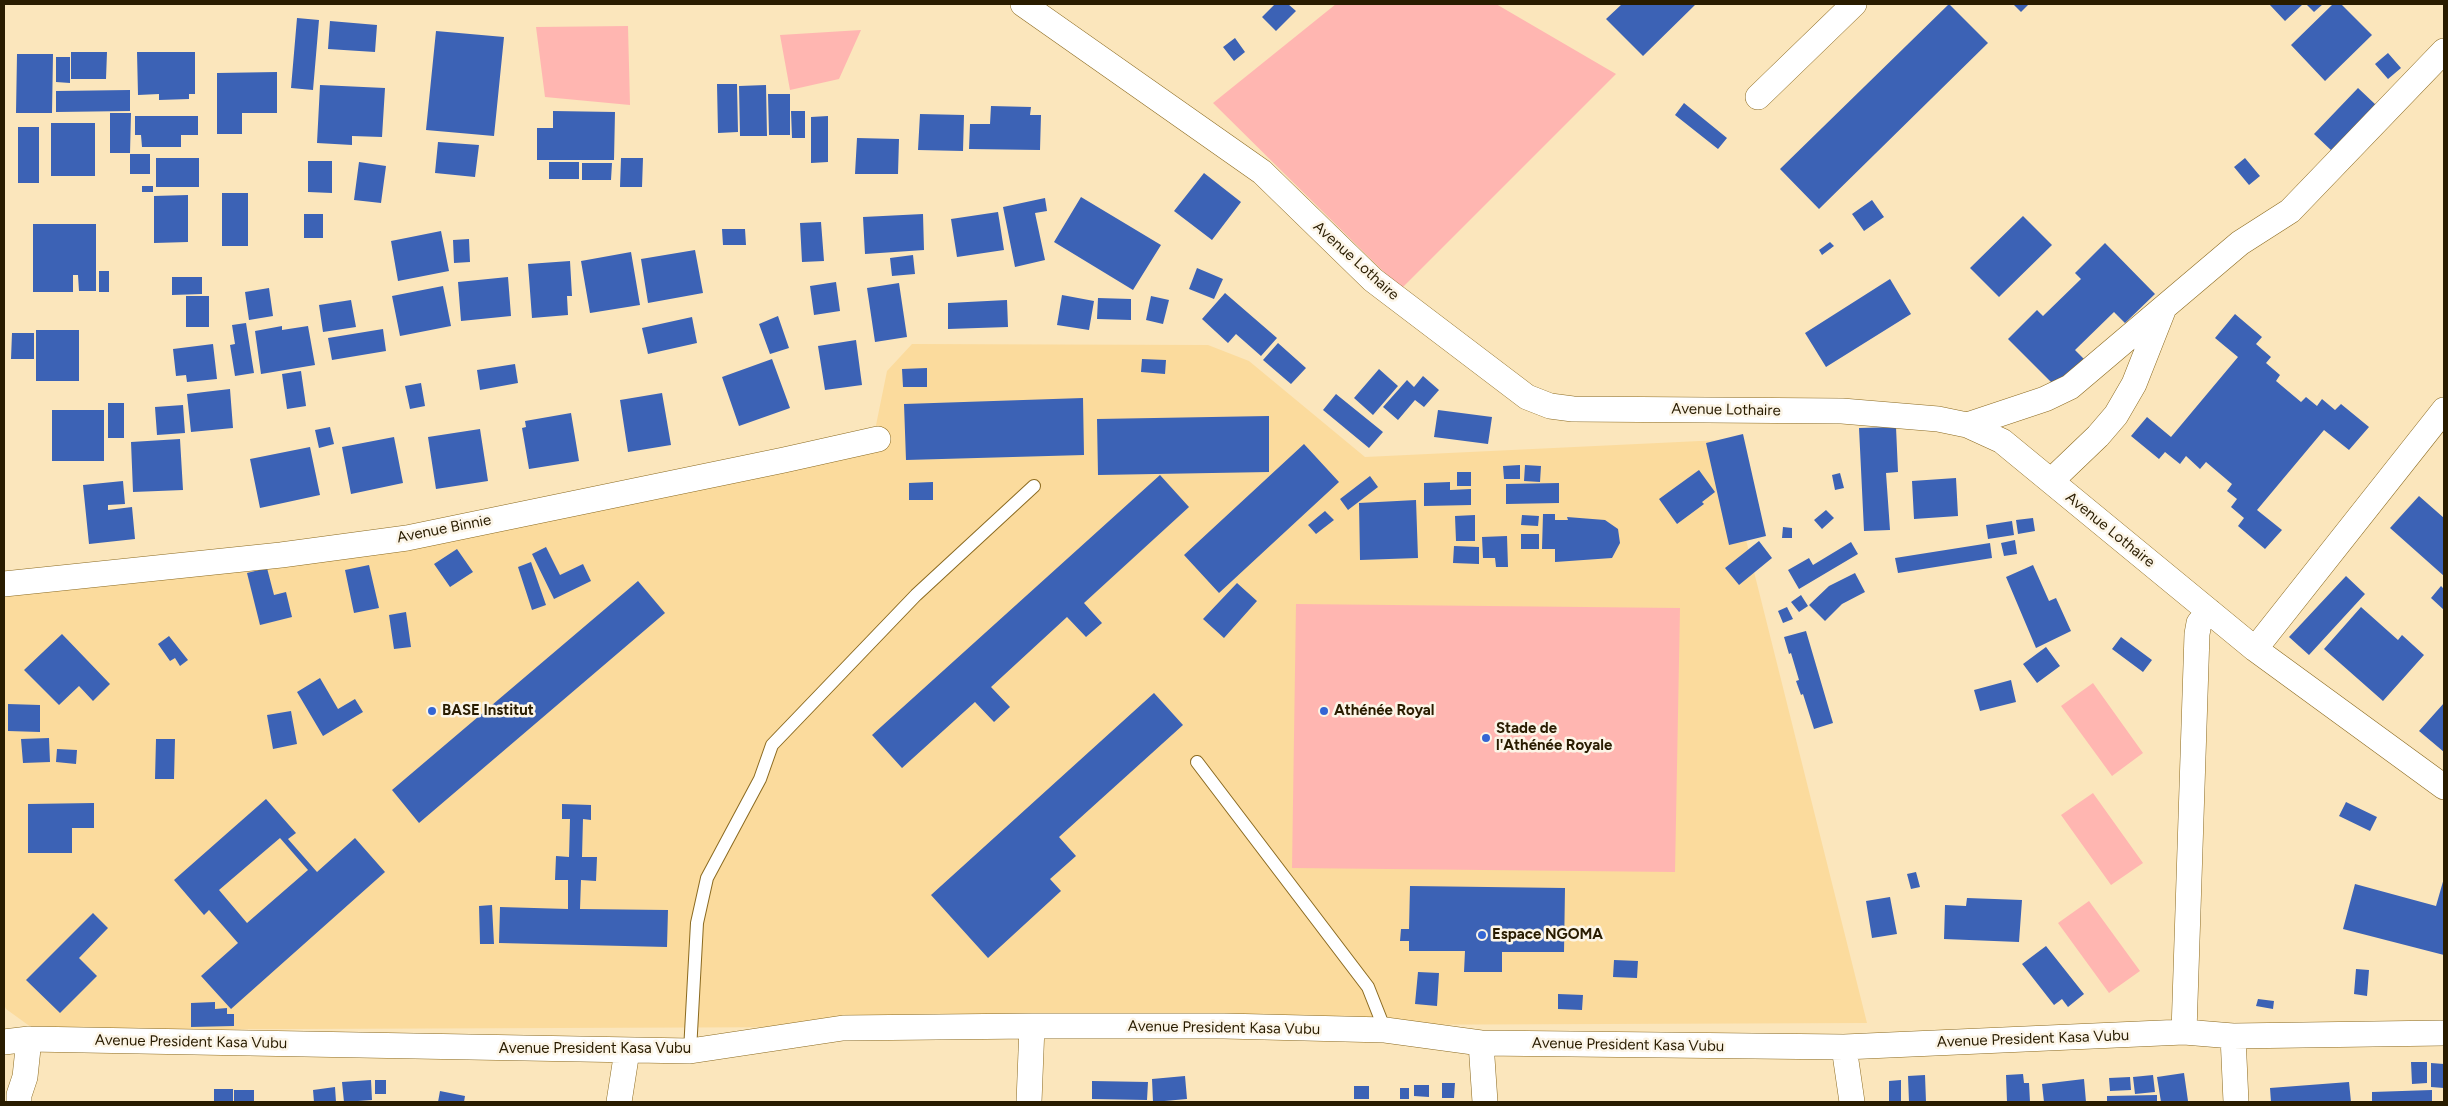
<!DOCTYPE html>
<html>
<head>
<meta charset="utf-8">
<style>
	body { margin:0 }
	#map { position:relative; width:2448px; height:1106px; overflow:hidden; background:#fbe6bc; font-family:Figtree,sans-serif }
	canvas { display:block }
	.frame { position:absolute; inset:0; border:5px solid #291c00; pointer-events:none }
</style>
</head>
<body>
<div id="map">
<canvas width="2448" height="1106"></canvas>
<div class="frame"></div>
</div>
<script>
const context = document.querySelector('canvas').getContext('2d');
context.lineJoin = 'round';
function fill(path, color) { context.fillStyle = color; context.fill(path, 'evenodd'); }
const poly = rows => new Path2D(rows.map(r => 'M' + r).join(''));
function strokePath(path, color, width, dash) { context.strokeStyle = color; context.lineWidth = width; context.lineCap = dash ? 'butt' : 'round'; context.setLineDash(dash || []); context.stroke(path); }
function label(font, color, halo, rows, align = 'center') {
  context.font = font + ' Figtree,sans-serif'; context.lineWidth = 5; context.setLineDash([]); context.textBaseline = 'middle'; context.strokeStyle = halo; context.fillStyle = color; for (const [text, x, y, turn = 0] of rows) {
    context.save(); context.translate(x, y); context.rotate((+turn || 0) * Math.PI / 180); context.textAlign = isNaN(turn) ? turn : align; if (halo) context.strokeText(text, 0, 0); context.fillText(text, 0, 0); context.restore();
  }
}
fill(poly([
	[912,344,1208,345,1249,361,1365,457,1721,440,1867,1023,35,1030,6,1009,4,1005,4,584,624,501,873,440,887,371]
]), '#fbdb9d');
fill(poly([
	[1336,4,1496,4,1616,74,1401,289,1213,103],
	[628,26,630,105,545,97,536,27],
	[861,30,839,79,790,90,780,35],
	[1296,604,1680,608,1675,872,1292,868],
	[2093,683,2143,753,2112,776,2061,706],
	[2093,793,2143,863,2111,885,2061,815],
	[2089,901,2140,971,2109,993,2058,923]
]), '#ffb6b1');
fill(poly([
	[1275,4,1288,4,1296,11,1276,31,1262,17],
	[1622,4,1696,4,1643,56,1606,19],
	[1949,4,1988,43,1819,209,1780,169],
	[2013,4,2029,4,2021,12],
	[2269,4,2303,4,2285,21],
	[2306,4,2323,4,2314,12],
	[2333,4,2341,4,2372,35,2325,81,2291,45],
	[297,18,319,20,313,90,291,88],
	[330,21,377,25,375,52,328,49],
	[436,31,504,37,494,136,426,130],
	[1235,38,1245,52,1234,61,1223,47],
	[71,52,107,52,106,79,71,79],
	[137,52,195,52,195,94,189,94,189,99,159,100,159,94,138,95],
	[2388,53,2401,68,2388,79,2375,64],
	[17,54,53,54,52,113,16,113],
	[56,57,70,57,70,83,56,82],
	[277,72,277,113,242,113,242,134,217,134,217,73],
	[717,84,737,84,738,132,718,133],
	[320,85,385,88,382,137,352,136,352,145,317,143],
	[766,85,767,136,740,136,739,86],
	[2358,88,2376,105,2332,151,2314,134],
	[130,90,130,111,56,112,56,91],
	[768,94,790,94,790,135,769,135],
	[1684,103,1727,138,1718,149,1675,115],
	[991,106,1031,107,1030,115,1041,115,1040,150,969,149,970,124,990,124],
	[553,111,615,112,614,160,537,160,537,128,553,128],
	[791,111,805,111,805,138,792,138],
	[110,113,131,113,130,153,110,153],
	[920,114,964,115,963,151,918,150],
	[135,116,198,116,198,135,181,135,181,147,142,147,141,135,135,135],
	[828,116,828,162,811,163,811,117],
	[51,123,95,123,95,176,51,176],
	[18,127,39,127,39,183,18,183],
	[857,138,899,139,898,174,855,174],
	[438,142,479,145,475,177,435,173],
	[130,154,150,154,150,174,130,174],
	[156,158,199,158,199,187,156,187],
	[621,158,643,158,642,187,620,187],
	[2245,158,2260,176,2249,185,2234,167],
	[308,161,332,161,332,193,308,192],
	[359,162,386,166,381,203,354,200],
	[549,162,579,162,579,179,549,179],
	[582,163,612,163,611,180,582,180],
	[1204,173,1241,202,1212,240,1174,211],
	[142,186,153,186,153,192,142,192],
	[222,193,248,193,248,246,222,246],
	[188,195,188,242,154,243,154,196],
	[1081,197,1161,245,1133,290,1054,242],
	[1045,198,1047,211,1035,213,1045,260,1015,267,1003,207],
	[1872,200,1884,217,1864,231,1852,214],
	[998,212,1004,250,957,257,951,219],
	[304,214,323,214,323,238,304,238],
	[923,214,924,250,865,254,863,217],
	[2023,216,2052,245,1999,297,1970,268],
	[821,222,824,261,802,262,800,223],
	[33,224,96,224,96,291,79,291,78,275,73,275,73,292,33,292],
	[722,229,745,229,746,245,723,245],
	[441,231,449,271,398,281,391,241],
	[469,239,470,262,454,263,453,240],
	[1830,242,1834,246,1822,255,1819,250],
	[2105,243,2155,294,2125,323,2114,312,2075,350,2086,361,2058,389,2008,339,2037,310,2043,316,2081,279,2075,273],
	[695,250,703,293,648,303,641,259],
	[631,252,640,305,590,313,581,261],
	[913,255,915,274,892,276,890,258],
	[570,261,572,296,567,296,568,315,532,318,528,264],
	[1197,268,1223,279,1214,299,1189,289],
	[99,271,109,271,109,292,99,292],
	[172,277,202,277,202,294,172,295],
	[508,277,511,316,461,321,458,282],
	[1890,279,1911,314,1826,367,1805,333],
	[836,282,840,311,814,315,810,286],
	[899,283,907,337,875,342,867,288],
	[443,286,451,326,400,336,392,296],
	[269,288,273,316,249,320,245,292],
	[1225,293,1277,338,1261,356,1236,334,1228,343,1202,319],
	[1062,295,1094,301,1089,330,1057,325],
	[186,296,209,296,209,327,186,327],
	[1151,296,1169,300,1163,324,1146,320],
	[1098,298,1131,299,1131,320,1097,319],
	[351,300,356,327,323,332,319,305],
	[1007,300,1008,327,948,329,948,303],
	[2235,314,2262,337,2256,344,2271,357,2266,363,2280,375,2276,381,2301,402,2306,397,2317,406,2322,399,2335,410,2341,404,2369,427,2349,450,2324,430,2257,510,2282,530,2265,549,2238,526,2244,518,2231,507,2237,499,2227,491,2232,484,2206,462,2200,469,2186,456,2180,464,2165,452,2159,459,2131,436,2147,417,2171,437,2238,357,2215,338],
	[778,316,789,348,770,354,759,324],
	[692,317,697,343,648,354,642,328],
	[246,323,254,373,235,376,230,345,235,344,232,325],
	[282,326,282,330,308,326,315,365,261,374,255,331],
	[383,329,386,351,332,360,328,338],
	[36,330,79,330,79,381,36,381],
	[12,333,34,333,34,359,11,359],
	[856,340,862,385,825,390,818,346],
	[1278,343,1306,368,1291,384,1263,360],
	[213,344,217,379,187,382,186,375,176,376,173,349],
	[772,359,790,408,739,426,722,377],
	[1142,359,1166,360,1165,374,1141,372],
	[515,364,518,383,480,390,477,370],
	[927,368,927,387,903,387,902,369],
	[1379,369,1398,386,1373,415,1354,398],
	[301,371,306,406,287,409,282,374],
	[1423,376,1439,390,1424,407,1415,400,1398,420,1383,407,1407,380,1414,387],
	[421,383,425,406,410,409,405,386],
	[230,389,233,428,191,432,187,394],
	[662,393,671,445,628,452,620,400],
	[1336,394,1383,432,1369,448,1323,410],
	[1083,398,1084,455,906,460,904,404],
	[108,403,124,403,124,438,108,438],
	[183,405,185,433,157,435,155,407],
	[52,410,104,410,104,461,52,461],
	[1438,410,1492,417,1488,444,1434,437],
	[571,413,579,461,529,469,522,428,526,427,525,421],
	[1269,416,1269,472,1098,475,1097,419],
	[330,427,334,444,319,448,315,430],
	[1896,427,1898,472,1886,473,1890,530,1864,531,1859,428],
	[480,429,488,481,436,489,428,437],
	[1743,434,1766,536,1729,545,1706,443],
	[394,437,403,483,351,494,342,447],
	[180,439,183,490,133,492,131,442],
	[1304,444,1339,482,1219,593,1184,555],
	[310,447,320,495,260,508,250,459],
	[1520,465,1520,479,1504,479,1503,466],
	[1525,465,1541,466,1540,482,1524,481],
	[1699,470,1715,492,1702,502,1704,504,1677,524,1659,499],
	[1457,472,1471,472,1471,486,1457,486],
	[1840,473,1844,488,1835,490,1832,475],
	[1160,475,1189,507,1084,603,1102,623,1086,637,1067,617,991,687,1010,707,994,722,975,702,902,768,872,735],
	[1370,476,1378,487,1348,510,1340,499],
	[1956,478,1958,516,1914,519,1912,481],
	[123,481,125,504,108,505,108,510,132,507,135,539,89,544,83,485],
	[933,482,933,500,909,500,909,483],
	[1450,482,1450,490,1471,489,1471,505,1424,506,1424,483],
	[1559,483,1559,503,1506,504,1506,484],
	[2419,496,2444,518,2444,576,2390,528],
	[1416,500,1418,558,1360,560,1359,503],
	[1826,510,1834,518,1822,529,1814,520],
	[1325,511,1334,520,1316,534,1308,525],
	[1543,514,1555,514,1555,520,1568,520,1567,517,1605,520,1618,529,1620,543,1612,558,1555,562,1555,549,1542,549],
	[1475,515,1475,541,1456,541,1455,516],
	[1522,515,1539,516,1538,526,1521,525],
	[2033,518,2035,531,2018,534,2016,520],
	[2012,521,2014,535,1988,539,1986,525],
	[1783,527,1792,528,1792,538,1782,538],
	[1521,534,1539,534,1539,549,1521,549],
	[1507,536,1508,567,1496,567,1495,558,1483,558,1482,537],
	[2015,540,2017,554,2004,556,2001,543],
	[1759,541,1772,558,1739,585,1725,568],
	[1851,542,1858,554,1799,589,1788,570,1809,558,1813,565],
	[1990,543,1992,558,1898,573,1895,558],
	[1454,546,1479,547,1479,564,1453,563],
	[546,547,560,575,583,564,591,581,554,599,532,554],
	[457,549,473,572,450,587,434,564],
	[531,562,546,605,532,610,518,567],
	[369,565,379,608,354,613,345,570],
	[2033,565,2049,601,2056,598,2071,631,2036,648,2006,577],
	[267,568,274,595,286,592,292,617,260,625,247,573],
	[1855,573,1865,592,1842,604,1825,621,1809,605,1829,586],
	[2346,576,2365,594,2309,655,2289,637],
	[638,581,665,613,419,823,392,790],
	[1237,583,1257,601,1224,638,1203,619],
	[2441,586,2444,589,2444,610,2431,598],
	[1801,595,1808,606,1799,612,1791,602],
	[1787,607,1793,619,1783,623,1778,611],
	[2361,607,2398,640,2402,635,2424,655,2383,701,2324,649],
	[406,612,411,647,394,649,389,615],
	[1806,631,1833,723,1814,729,1803,694,1801,695,1796,681,1799,680,1791,653,1789,654,1784,637],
	[62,634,110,684,93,701,79,686,59,705,24,670],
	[169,636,188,660,180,666,175,658,170,661,158,644],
	[2121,637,2152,660,2143,672,2112,649],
	[2046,647,2060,666,2037,683,2023,664],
	[320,678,338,709,355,699,363,712,323,736,297,692],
	[2011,680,2016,702,1980,711,1974,690],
	[1154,693,1183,725,1059,837,1076,856,1050,879,1061,891,988,958,931,895],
	[2444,703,2444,752,2419,731],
	[8,704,40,705,40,732,8,731],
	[291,711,297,744,273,749,267,715],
	[49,738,50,762,23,763,21,739],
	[156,739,175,739,174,779,155,779],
	[57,749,77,750,76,764,56,762],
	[266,799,296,833,288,839,317,872,355,838,385,872,231,1009,201,976,238,943,209,910,204,915,174,880],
	[280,838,308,870,247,923,219,890],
	[2346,802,2377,817,2370,831,2339,816],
	[94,803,94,828,72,828,72,853,28,853,28,804],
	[562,804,591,805,591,820,583,819,582,857,597,857,596,881,581,880,580,909,668,910,667,947,499,943,500,907,568,909,568,880,555,880,556,856,569,857,570,819,562,819],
	[1916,872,1920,887,1911,889,1907,874],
	[2444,878,2444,955,2343,929,2355,884,2436,906],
	[1410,886,1565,888,1564,952,1502,952,1502,972,1464,972,1465,951,1409,951,1409,941,1400,941,1401,929,1409,929],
	[1890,897,1897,934,1872,938,1866,901],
	[1967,898,2022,900,2019,942,1944,939,1945,905,1966,906],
	[492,905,494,944,480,944,479,906],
	[93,913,108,928,79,958,97,976,60,1013,26,980],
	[2046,946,2084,994,2068,1007,2062,999,2054,1005,2022,964],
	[1614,960,1638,961,1637,978,1613,977],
	[2356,969,2369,970,2367,996,2354,994],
	[1418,972,1439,973,1437,1006,1415,1004],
	[1558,994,1583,995,1582,1010,1558,1009],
	[2258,999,2274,1001,2273,1009,2256,1006],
	[215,1002,215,1009,227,1008,227,1014,234,1014,234,1026,191,1027,191,1003],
	[2411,1062,2427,1062,2427,1083,2412,1084],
	[2431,1063,2444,1064,2444,1088,2431,1087],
	[2184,1073,2188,1101,2161,1102,2157,1077],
	[2023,1074,2024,1083,2029,1083,2030,1102,2007,1102,2006,1075],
	[1925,1075,1926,1102,1909,1102,1908,1076],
	[2153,1075,2155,1092,2135,1094,2133,1077],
	[1185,1076,1187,1099,1153,1102,1152,1079],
	[2130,1077,2131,1090,2110,1091,2109,1078],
	[2084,1079,2086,1102,2044,1102,2042,1084],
	[371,1080,372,1100,344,1102,342,1082],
	[375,1080,386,1080,386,1094,375,1094],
	[1901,1080,1901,1101,1889,1101,1889,1081],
	[1092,1081,1148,1082,1147,1100,1092,1099],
	[2349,1082,2351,1102,2271,1102,2270,1088],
	[1442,1083,1455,1083,1454,1098,1442,1098],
	[1414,1085,1429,1085,1429,1097,1414,1096],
	[1354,1086,1369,1086,1369,1099,1354,1099],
	[335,1087,336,1102,314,1102,313,1090],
	[1400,1088,1409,1088,1409,1099,1400,1099],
	[214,1089,233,1089,233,1102,214,1102],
	[234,1090,254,1090,254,1102,234,1102],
	[2432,1090,2432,1102,2372,1102,2372,1092],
	[440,1091,465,1096,464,1102,438,1102],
	[2157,1095,2157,1102,2107,1102,2107,1096]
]), '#3c62b5');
const lane = poly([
	[1197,762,1368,987,1385,1030],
	[690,1051,697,923,707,878,760,779,772,745,916,595,1034,486]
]);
const street = poly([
	[1023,4,1262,172,1373,280,1527,397,1550,406,1573,409,1842,411,1938,419,1967,425,2002,441,2255,649,2444,787],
	[1758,97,1854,4],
	[1967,425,2045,399,2070,387,2240,243,2290,211,2444,51],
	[2051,481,2098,436,2116,415,2134,384,2164,308],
	[4,584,281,555,407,538,784,460,878,439],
	[2255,649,2444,410],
	[2184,1032,2197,634,2199,623,2209,611],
	[2233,1036,2236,1102],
	[4,1042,29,1039,690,1051,843,1028,1032,1026,1224,1026,1385,1030,1481,1043,1844,1047,2184,1032,2233,1036,2444,1033],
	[1481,1043,1485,1102],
	[1844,1047,1852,1102],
	[19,1102,19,1095,25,1077,29,1039],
	[619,1102,627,1051],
	[1029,1102,1032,1026]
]);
strokePath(lane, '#8b6a20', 14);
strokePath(street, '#8b6a20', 26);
strokePath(lane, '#fff', 12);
strokePath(street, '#fff', 25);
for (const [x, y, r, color] of [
	[432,711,5,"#3465d4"],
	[1324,711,5,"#3465d4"],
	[1486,738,5,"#3465d4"],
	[1482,935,5,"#3465d4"]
]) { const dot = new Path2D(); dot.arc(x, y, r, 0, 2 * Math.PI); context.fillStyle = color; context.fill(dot); strokePath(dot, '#fcf5e7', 2); }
label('15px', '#291c00', '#fcf5e7', [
	["Avenue Lothaire",1356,261,42],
	["Avenue Lothaire",1726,410,1],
	["Avenue Binnie",444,529,-11],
	["Avenue Lothaire",2110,530,39],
	["Avenue President Kasa Vubu",1224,1028,1],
	["Avenue President Kasa Vubu",2033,1039,-2],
	["Avenue President Kasa Vubu",191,1042,1],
	["Avenue President Kasa Vubu",1628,1045,1],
	["Avenue President Kasa Vubu",595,1049]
]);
label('bold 15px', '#291c00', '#fcf5e7', [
	["BASE Institut",442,711],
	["Athénée Royal",1334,711],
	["Stade de",1496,729],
	["l'Athénée Royale",1496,746],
	["Espace NGOMA",1492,935]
], 'left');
</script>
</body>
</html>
